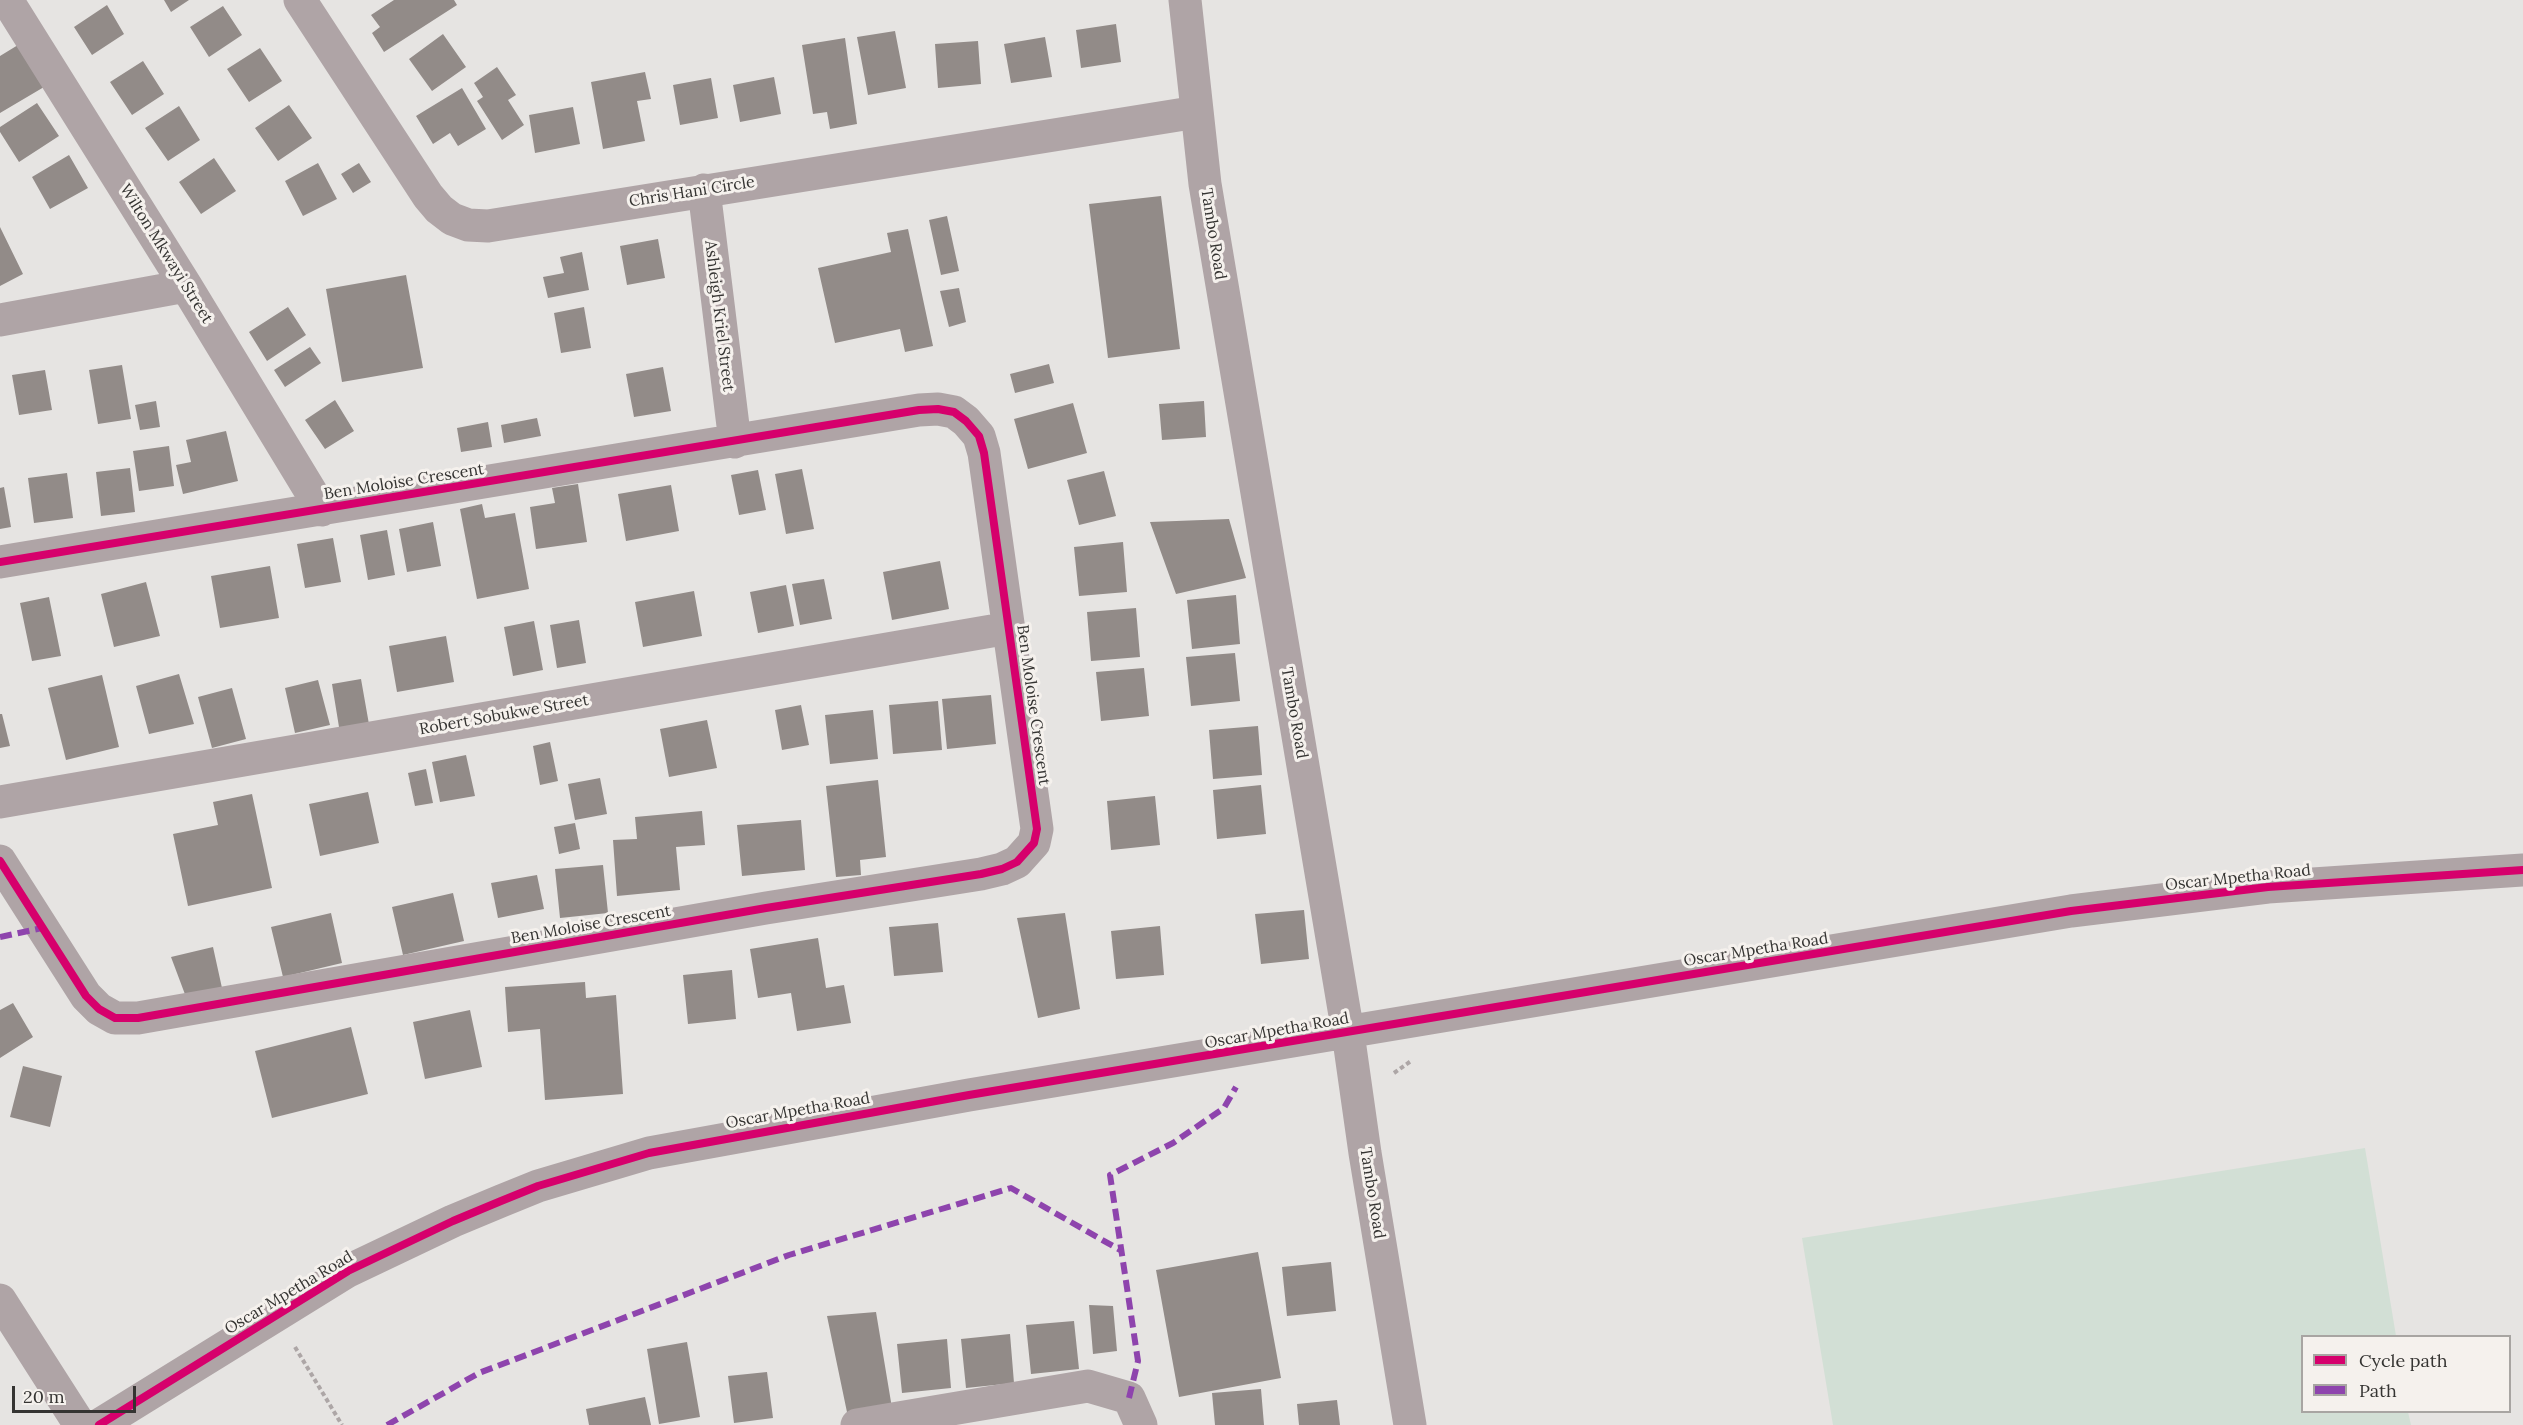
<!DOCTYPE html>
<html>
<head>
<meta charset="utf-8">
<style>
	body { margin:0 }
	#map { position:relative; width:2523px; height:1425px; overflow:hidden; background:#e6e4e2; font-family:Lora,serif }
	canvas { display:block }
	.legend { position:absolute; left:2301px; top:1335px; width:210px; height:78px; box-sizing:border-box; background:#f5f1ed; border:2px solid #a8a5a2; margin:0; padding:8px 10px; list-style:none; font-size:18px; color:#353432 }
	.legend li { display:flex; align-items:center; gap:12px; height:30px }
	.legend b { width:30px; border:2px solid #a8a5a2 }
	.scale { position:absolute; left:12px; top:1386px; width:124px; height:27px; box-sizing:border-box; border:3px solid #353432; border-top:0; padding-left:8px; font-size:18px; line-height:21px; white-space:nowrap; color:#353432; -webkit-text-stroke:4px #f5f1ed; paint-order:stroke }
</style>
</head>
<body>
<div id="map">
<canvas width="2523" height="1425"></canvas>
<ul class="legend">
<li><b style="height:8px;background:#d6006c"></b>Cycle path</li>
<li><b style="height:8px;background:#8e44ad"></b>Path</li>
</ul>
<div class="scale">20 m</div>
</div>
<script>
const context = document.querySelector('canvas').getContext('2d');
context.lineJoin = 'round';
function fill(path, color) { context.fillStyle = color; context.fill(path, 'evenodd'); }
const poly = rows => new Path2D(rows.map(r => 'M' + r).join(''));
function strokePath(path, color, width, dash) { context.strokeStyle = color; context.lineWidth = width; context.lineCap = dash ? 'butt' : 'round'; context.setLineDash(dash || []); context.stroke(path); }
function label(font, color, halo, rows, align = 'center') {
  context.font = font + ' Lora,serif'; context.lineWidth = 6; context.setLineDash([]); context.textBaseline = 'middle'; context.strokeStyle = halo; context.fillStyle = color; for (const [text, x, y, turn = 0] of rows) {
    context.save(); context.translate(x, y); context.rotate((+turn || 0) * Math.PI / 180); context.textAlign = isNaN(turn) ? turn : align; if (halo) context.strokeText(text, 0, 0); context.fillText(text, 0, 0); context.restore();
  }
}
fill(poly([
	[2365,1148,2396,1336,2302,1336,2302,1412,2408,1412,2411,1425,1833,1425,1802,1238]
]), '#d2dfd5');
fill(poly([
	[164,0,189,0,171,12],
	[394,0,454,0,457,5,384,52,372,33,380,27,371,15],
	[107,5,124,34,92,55,74,27],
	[223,6,242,35,209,57,190,27],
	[1116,24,1121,62,1081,68,1076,30],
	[895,31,906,88,868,95,857,37],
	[443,34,466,67,432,91,409,59],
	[1045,37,1052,77,1011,83,1004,44],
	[845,38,857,124,830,129,827,112,813,114,802,45],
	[978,41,981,84,938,88,935,44],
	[18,45,44,87,0,113,0,56],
	[260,48,282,81,249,102,227,69],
	[143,61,164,94,132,115,110,82],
	[497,67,516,95,508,100,524,125,502,140,477,101,483,97,474,83],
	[645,72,651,99,637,101,645,141,603,149,591,82],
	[774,77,781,114,740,122,733,85],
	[711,78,718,118,680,125,673,85],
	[462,88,486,129,458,146,450,133,433,144,416,116],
	[37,103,59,136,19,162,0,132,0,127],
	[289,105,312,138,278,161,255,128],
	[179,106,200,140,168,161,145,128],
	[573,107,580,144,535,153,529,115],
	[69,155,88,188,50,209,32,177],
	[214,158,236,191,201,214,179,182],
	[318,163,337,199,303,216,285,181],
	[359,163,371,182,353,193,341,174],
	[1161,196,1180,349,1108,358,1089,204],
	[947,216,959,271,941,275,929,220],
	[0,227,23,274,0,286],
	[908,229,933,346,905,352,900,329,835,343,818,268,891,252,887,233],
	[658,239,665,278,627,285,620,246],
	[582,252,589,290,548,298,543,277,564,273,560,257],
	[406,275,423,368,342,382,326,289],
	[959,288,966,322,949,327,940,291],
	[288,307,306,335,267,361,249,332],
	[584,307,591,348,561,353,554,313],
	[310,347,321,363,285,387,274,370],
	[1049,364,1054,383,1015,393,1010,374],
	[122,365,131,419,98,424,89,370],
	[663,367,671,411,634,417,626,374],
	[45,370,52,410,19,415,12,375],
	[335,400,354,431,325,449,305,420],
	[156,401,160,427,140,430,135,405],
	[1204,401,1206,437,1162,440,1159,404],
	[1073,403,1087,453,1028,469,1014,419],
	[537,418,541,436,504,443,501,425],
	[488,422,492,447,461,452,457,428],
	[226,431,238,481,183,494,176,465,191,462,186,440],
	[169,446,174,486,139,491,133,451],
	[130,468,135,512,101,516,96,472],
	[802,469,814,529,786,534,775,474],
	[758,470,766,510,739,515,731,475],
	[1104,471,1116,516,1079,525,1067,480],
	[67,473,73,518,34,523,28,478],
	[578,484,587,542,536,549,530,507,555,503,552,488],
	[671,485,679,531,626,541,618,494],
	[4,487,11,527,0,529,0,488],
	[482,504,485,518,515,513,529,589,477,599,460,509],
	[1229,519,1246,578,1176,594,1150,522],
	[433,522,441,566,407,572,399,529],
	[387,530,395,575,368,580,360,535],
	[333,538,341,582,305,588,297,544],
	[1123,542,1127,592,1079,596,1074,547],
	[940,561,949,609,892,620,883,572],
	[270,566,279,618,220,628,211,576],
	[824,579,832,619,800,625,792,584],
	[146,582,160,636,114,647,101,594],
	[786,585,794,626,758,633,750,592],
	[694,591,702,636,643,647,635,602],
	[1236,595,1240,644,1192,649,1187,600],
	[49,597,61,656,32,661,20,603],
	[1136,608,1140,657,1091,661,1087,612],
	[579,620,586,663,557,668,550,625],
	[534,621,543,670,513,676,504,627],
	[446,636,454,682,397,692,389,646],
	[1235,653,1240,701,1191,706,1186,657],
	[1144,668,1149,716,1101,721,1096,672],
	[179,674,194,724,149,734,136,686],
	[102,675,119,747,66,760,48,688],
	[361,679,370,730,339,727,332,684],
	[318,680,330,725,295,733,285,688],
	[232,688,246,739,212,748,198,697],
	[991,695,996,744,947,749,942,699],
	[938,701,942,750,893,754,889,705],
	[801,705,809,745,782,750,775,710],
	[873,710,878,759,830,764,825,715],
	[0,714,2,714,10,746,0,748],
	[707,720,717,768,669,777,660,729],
	[1258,726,1262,775,1213,779,1209,730],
	[550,742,558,781,540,785,533,746],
	[466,755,475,796,440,802,432,762],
	[426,769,433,803,415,806,408,773],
	[600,778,607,814,575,820,568,784],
	[878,780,886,857,860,860,861,875,836,877,826,786],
	[1261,785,1266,834,1217,839,1213,790],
	[368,792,379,843,320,856,309,804],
	[252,794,272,888,188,906,173,834,218,825,213,802],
	[1155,796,1160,845,1111,850,1107,801],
	[702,811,705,845,676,847,680,890,617,896,613,840,637,839,635,817],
	[801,820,805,870,742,876,737,825],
	[575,823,580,849,559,854,554,827],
	[603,865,608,913,560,918,555,869],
	[537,875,544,909,498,918,491,883],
	[453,893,464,941,403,955,392,907],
	[1304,910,1309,959,1261,964,1255,914],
	[331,913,342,963,283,977,271,927],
	[1065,913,1080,1009,1038,1018,1017,918],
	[938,923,943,972,894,976,889,927],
	[1160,926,1164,975,1116,979,1111,931],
	[818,938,826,988,844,985,851,1023,797,1031,791,993,758,998,750,949],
	[213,947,222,988,186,997,171,957],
	[732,970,736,1019,688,1024,683,975],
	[585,982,586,998,616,995,623,1094,545,1100,540,1029,508,1032,505,987],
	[13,1003,33,1037,0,1058,0,1010],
	[470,1010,482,1067,425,1079,413,1022],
	[351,1027,368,1094,272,1118,255,1051],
	[23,1066,62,1076,50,1127,10,1117],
	[1258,1252,1281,1378,1179,1397,1156,1270],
	[1331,1262,1336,1311,1287,1316,1282,1267],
	[1089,1305,1113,1306,1117,1351,1093,1354],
	[876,1312,892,1408,848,1417,827,1316],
	[1074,1321,1079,1369,1031,1374,1026,1325],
	[1010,1334,1014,1383,966,1388,961,1339],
	[947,1339,951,1388,902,1393,897,1344],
	[687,1342,700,1417,659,1424,647,1349],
	[767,1372,773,1418,734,1423,728,1376],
	[1261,1389,1264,1425,1215,1425,1212,1393],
	[645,1397,651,1425,589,1425,586,1409],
	[1337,1400,1340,1425,1299,1425,1297,1404]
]), '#928b88');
strokePath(poly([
	[1394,1073,1411,1061],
	[295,1347,342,1425]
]), '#ada6a6', 4, [4.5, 3]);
strokePath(poly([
	[7,0,186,286,322,510],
	[300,0,428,196,439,209,452,219,468,225,488,226,1197,112],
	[1185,0,1205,184,1348,1033,1365,1153,1410,1425],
	[704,190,735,442],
	[0,320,186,286],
	[0,562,919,410,938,409,954,412,966,421,979,436,984,453,1037,829,1034,843,1017,862,1002,869,981,874,766,908,138,1018,115,1018,99,1009,86,996,0,861],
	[0,802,1009,628],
	[0,1300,80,1425],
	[99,1425,348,1271,453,1221,501,1201,538,1186,649,1153,969,1095,2071,911,2268,887,2523,870],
	[857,1425,1088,1386,1129,1398,1141,1425]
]), '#afa4a6', 33);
strokePath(poly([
	[0,937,42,928],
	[1129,1398,1138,1361,1110,1175,1173,1143,1224,1108,1236,1087],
	[387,1425,479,1373,789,1255,1011,1188,1120,1250]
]), '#8e44ad', 6, [12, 6]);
strokePath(poly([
	[0,562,919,410,938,409,954,412,966,421,979,436,984,453,1037,829,1034,843,1017,862,1002,869,981,874,766,908,138,1018,115,1018,99,1009,86,996,0,861],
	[99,1425,348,1271,453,1221,501,1201,538,1186,649,1153,969,1095,2071,911,2268,887,2523,870]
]), '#d6006c', 8);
label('16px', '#353432', '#f5f1ed', [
	["Chris Hani Circle",692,192,-9],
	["Tambo Road",1213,234,81],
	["Wilton Mkwayi Street",166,254,58],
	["Ashleigh Kriel Street",719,316,83],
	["Ben Moloise Crescent",404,482,-9],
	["Ben Moloise Crescent",1033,705,82],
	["Tambo Road",1294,713,80],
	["Robert Sobukwe Street",504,715,-10],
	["Oscar Mpetha Road",2238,878,-6],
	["Ben Moloise Crescent",591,925,-10],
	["Oscar Mpetha Road",1756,950,-9],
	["Oscar Mpetha Road",1277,1031,-10],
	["Oscar Mpetha Road",798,1111,-10],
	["Tambo Road",1372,1193,81],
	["Oscar Mpetha Road",289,1293,-31]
]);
</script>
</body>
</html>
